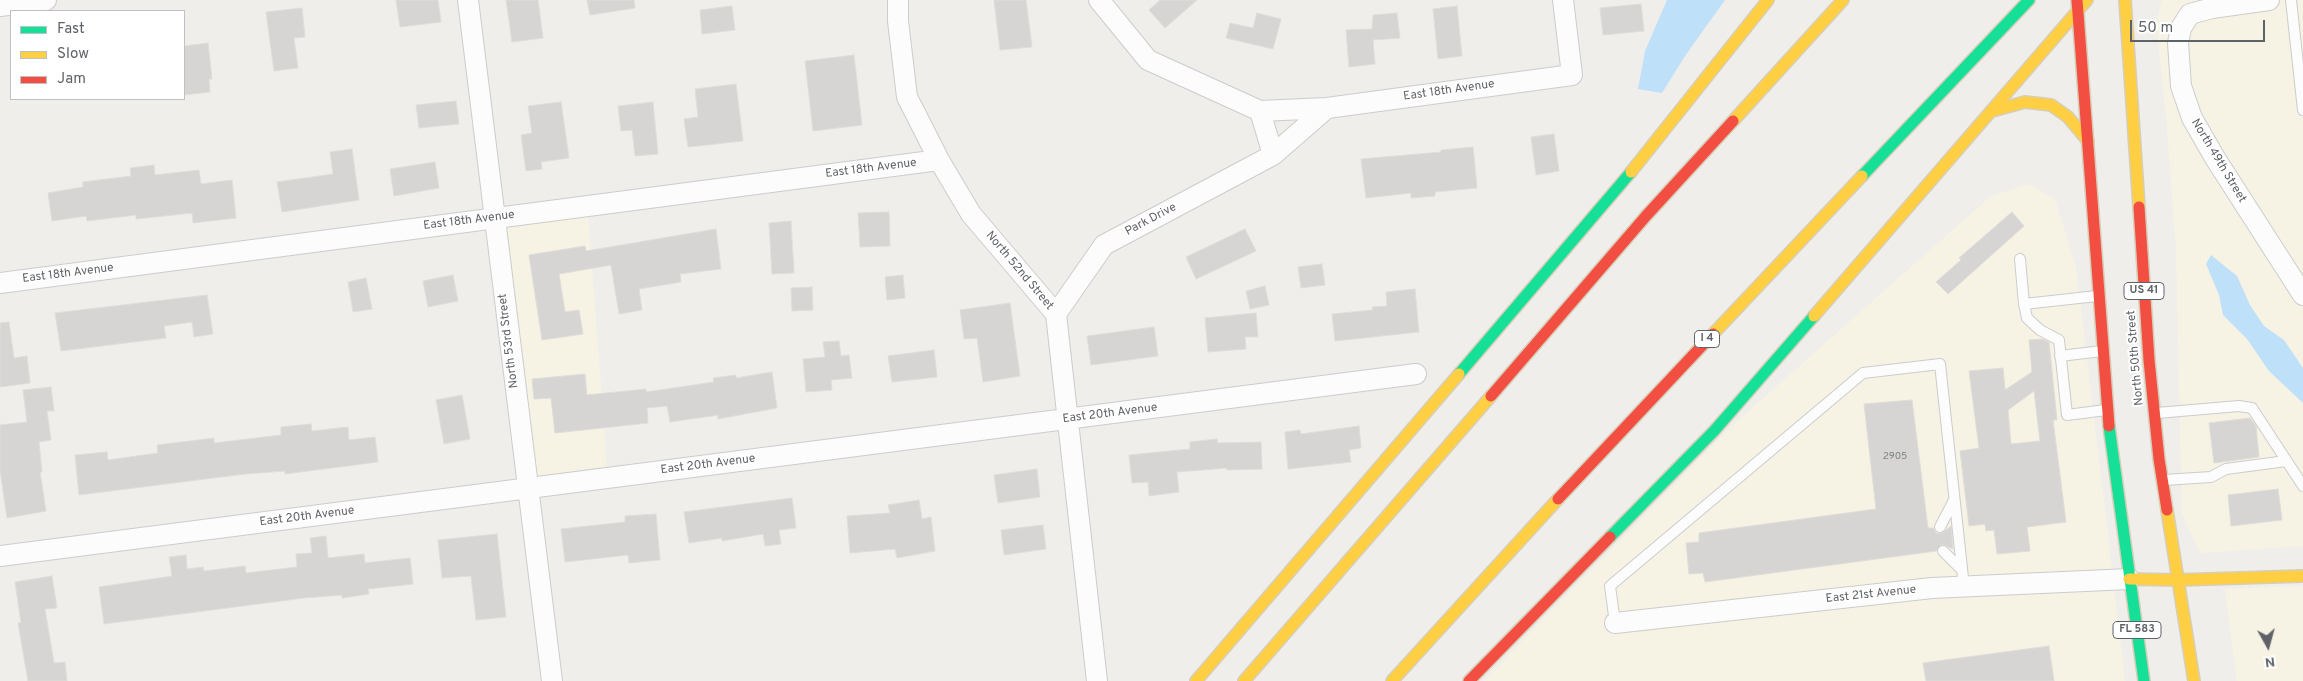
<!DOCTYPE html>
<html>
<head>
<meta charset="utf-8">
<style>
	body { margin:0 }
	#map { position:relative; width:2303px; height:681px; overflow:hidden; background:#efeeea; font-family:Overpass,sans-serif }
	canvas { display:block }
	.legend { position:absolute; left:10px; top:10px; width:175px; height:90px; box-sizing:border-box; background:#fff; border:1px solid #bfc1c3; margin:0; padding:6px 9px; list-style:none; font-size:15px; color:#5f6368 }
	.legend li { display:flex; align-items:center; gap:10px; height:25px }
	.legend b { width:25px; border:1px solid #bfc1c3 }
	.north { position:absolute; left:2243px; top:621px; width:50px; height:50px; -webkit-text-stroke:4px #fff; paint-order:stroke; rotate:173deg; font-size:14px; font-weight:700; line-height:20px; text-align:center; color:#5f6368 }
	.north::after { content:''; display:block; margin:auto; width:18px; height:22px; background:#5f6368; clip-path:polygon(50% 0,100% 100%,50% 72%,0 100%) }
	.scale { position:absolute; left:2130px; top:20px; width:135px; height:22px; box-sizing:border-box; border:2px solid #5f6368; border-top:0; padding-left:6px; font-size:15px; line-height:18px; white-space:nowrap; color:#5f6368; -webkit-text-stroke:4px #fff; paint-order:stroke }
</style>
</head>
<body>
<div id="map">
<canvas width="2303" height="681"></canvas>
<ul class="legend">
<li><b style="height:6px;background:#16e098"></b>Fast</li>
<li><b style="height:6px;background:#ffcf43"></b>Slow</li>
<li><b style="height:6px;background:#f24e42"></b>Jam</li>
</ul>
<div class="north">N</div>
<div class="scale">50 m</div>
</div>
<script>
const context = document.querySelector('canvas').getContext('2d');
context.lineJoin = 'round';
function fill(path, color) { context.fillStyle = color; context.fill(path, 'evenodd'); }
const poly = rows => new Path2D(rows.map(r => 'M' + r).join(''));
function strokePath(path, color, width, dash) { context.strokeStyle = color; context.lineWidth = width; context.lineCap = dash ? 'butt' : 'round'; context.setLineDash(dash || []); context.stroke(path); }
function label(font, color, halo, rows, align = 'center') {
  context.font = font + ' Overpass,sans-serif'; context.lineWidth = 4; context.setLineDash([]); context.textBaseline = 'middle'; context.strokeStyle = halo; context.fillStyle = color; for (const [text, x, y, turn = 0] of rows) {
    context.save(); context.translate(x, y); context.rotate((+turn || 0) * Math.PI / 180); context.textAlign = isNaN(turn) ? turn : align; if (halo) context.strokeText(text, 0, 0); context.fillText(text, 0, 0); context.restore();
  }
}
fill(poly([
	[2162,0,2303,0,2303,546,2200,553,2182,514,2176,249,2166,115,2156,22],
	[2029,184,2055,199,2076,268,2112,569,1931,578,1605,614,1607,634,1933,599,2114,590,2125,681,1483,681,1733,425,1991,196],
	[588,216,607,466,535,477,505,227],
	[2303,586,2303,681,2237,681,2225,589]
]), '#f7f3e4');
fill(poly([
	[1667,0,1725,0,1685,56,1662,93,1638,89,1645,51],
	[2211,255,2237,276,2250,305,2264,326,2284,340,2303,368,2303,403,2269,371,2247,339,2223,315,2219,295,2206,264]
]), '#bfe0f9');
const building = poly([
	[396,0,438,0,441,22,400,27,396,0],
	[506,0,538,0,543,38,512,42,506,0],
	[587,0,634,0,635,8,590,15,587,0],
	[994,0,1026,0,1032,47,1000,50,994,0],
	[1160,0,1197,0,1165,28,1149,10,1160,0],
	[1641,4,1644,31,1603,35,1600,8,1641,4],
	[732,6,735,30,702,34,700,10,732,6],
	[1457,6,1462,56,1438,59,1433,9,1457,6],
	[302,8,305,37,294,38,298,68,274,71,266,12,302,8],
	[1257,13,1281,19,1273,49,1226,38,1230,23,1253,28,1257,13],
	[1397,13,1400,38,1373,40,1375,64,1349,67,1346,30,1372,29,1373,15,1397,13],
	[208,43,212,79,209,79,210,92,184,95,184,46,208,43],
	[854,55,862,125,813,131,805,61,854,55],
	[736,84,743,141,688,147,684,119,698,117,695,89,736,84],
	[456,101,459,124,419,128,416,105,456,101],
	[561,102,569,158,541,162,542,169,526,171,521,135,532,133,528,106,561,102],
	[653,102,658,154,635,156,632,130,621,131,618,106,653,102],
	[1554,134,1559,171,1536,175,1531,137,1554,134],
	[1473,147,1477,188,1435,192,1435,196,1411,198,1411,193,1366,198,1361,159,1441,152,1441,150,1473,147],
	[352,149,359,200,282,212,277,182,333,174,330,152,352,149],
	[435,162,439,188,394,196,390,169,435,162],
	[154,165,155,175,199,170,201,184,232,180,236,218,193,223,192,213,136,219,136,215,87,221,86,216,52,221,48,193,83,187,83,182,131,176,130,168,154,165],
	[889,212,890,246,860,247,858,213,889,212],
	[2012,212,2024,226,1948,294,1936,282,1961,260,1959,258,2012,212],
	[791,221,794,273,772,274,769,223,791,221],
	[716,229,721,269,680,274,681,282,639,289,642,310,619,314,611,265,559,274,565,312,579,310,583,334,542,340,529,255,585,246,586,251,716,229],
	[1245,229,1256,251,1196,279,1186,257,1245,229],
	[1322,264,1325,285,1301,288,1298,267,1322,264],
	[453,275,458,301,428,307,423,281,453,275],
	[903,275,905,298,887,300,885,277,903,275],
	[366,278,372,309,353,312,348,282,366,278],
	[1265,286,1269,305,1250,309,1246,291,1265,286],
	[812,287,813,310,792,311,791,288,812,287],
	[1415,289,1419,332,1335,341,1332,314,1373,310,1372,307,1387,306,1386,292,1415,289],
	[207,295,213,334,194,337,192,322,164,326,166,338,61,351,55,313,207,295],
	[1010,303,1020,376,983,382,977,338,964,339,960,310,1010,303],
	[1256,313,1258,337,1245,337,1246,349,1208,352,1205,318,1256,313],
	[9,322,14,358,27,356,30,383,0,387,0,323,9,322],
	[1154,327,1158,356,1091,365,1087,336,1154,327],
	[2042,339,2049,342,2057,420,2053,420,2066,522,2027,527,2030,551,1997,554,1994,530,1986,531,1985,524,1969,526,1960,451,1979,448,1969,371,2003,368,2005,390,2032,372,2029,340,2042,339],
	[2034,391,2040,441,2011,444,2008,410,2034,391],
	[839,341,841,356,849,355,852,378,831,380,832,390,806,392,803,359,825,357,823,342,839,341],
	[934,350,937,377,892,382,888,356,934,350],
	[772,372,777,408,718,419,718,415,670,422,667,406,647,408,648,423,555,433,551,398,534,399,532,379,585,374,587,395,646,389,646,392,714,382,713,378,736,375,736,378,772,372],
	[51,387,54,411,47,411,51,440,39,442,42,472,40,472,46,511,7,518,0,470,0,425,27,422,23,390,51,387],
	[462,395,470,439,444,444,436,400,462,395],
	[1912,400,1928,528,1933,528,1936,533,1941,534,1951,526,1953,549,1942,544,1936,551,1705,582,1703,573,1689,574,1686,543,1699,542,1699,533,1876,509,1864,404,1912,400],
	[2250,418,2256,426,2259,457,2214,463,2209,423,2250,418],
	[311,424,312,431,348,427,349,440,375,437,378,462,285,474,285,471,245,474,79,495,75,455,107,452,108,460,158,453,157,445,214,438,214,443,281,435,281,427,311,424],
	[1359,426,1361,448,1349,450,1351,462,1288,469,1285,432,1300,430,1301,434,1359,426],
	[1217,439,1218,443,1261,442,1262,469,1227,470,1227,468,1177,472,1179,492,1149,496,1148,482,1132,483,1129,455,1190,449,1190,442,1217,439],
	[1037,469,1040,497,998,503,994,475,1037,469],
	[2278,489,2282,520,2231,526,2228,495,2278,489],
	[792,498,796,528,779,530,781,544,765,546,763,534,722,541,722,538,689,543,684,512,792,498],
	[919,500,922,519,931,517,935,551,897,558,895,549,850,553,847,516,890,513,888,505,919,500],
	[656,514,660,560,629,563,628,555,565,562,561,529,625,522,625,516,656,514],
	[1043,525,1046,549,1004,555,1001,530,1043,525],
	[497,534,506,617,476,620,471,576,442,578,438,540,497,534],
	[326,536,328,558,364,554,365,563,410,558,413,584,368,589,369,594,342,598,342,595,304,598,104,624,99,587,172,576,169,557,186,555,187,569,203,567,204,571,245,566,246,573,297,567,296,554,312,553,310,538,326,536],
	[52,576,57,608,45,609,54,663,65,662,67,681,28,681,18,623,21,623,15,582,52,576],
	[2049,646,2054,681,1926,681,1923,663,2049,646]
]);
fill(building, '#d6d5d3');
strokePath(building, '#deddd9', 1);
const lane = poly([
	[2291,0,2303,110],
	[2020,259,2024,304,2097,296],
	[2024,304,2027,318,2040,330,2059,340,2067,415,2106,410],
	[2060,356,2102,351],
	[2157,413,2239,406,2252,408,2303,486],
	[2164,480,2211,477,2226,469,2286,461],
	[1940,527,1954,500],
	[1943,551,1962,570],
	[1615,623,1610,586,1863,373,1940,364,1964,587]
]);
const street = poly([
	[468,0,552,681],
	[898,0,898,21,907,97,939,160,971,214,1056,314,1097,681],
	[1099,0,1148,60,1260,111,1327,108,1572,75,1563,0],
	[2269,0,2212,8,2190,14,2181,28,2178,43,2181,86,2192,118,2215,158,2303,295],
	[0,6,46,0],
	[1260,111,1273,155],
	[0,283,939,160],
	[1056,314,1104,245,1273,155,1327,108],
	[0,556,1416,374],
	[1615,623,1932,588,2129,579]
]);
const fast = poly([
	[1862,176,2029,0],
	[1459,374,1631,172],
	[2109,426,2144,681],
	[1610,537,1714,431,1814,316]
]);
const slow = poly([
	[2125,0,2139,207],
	[1992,111,2025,102,2051,105,2068,117,2088,141],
	[1733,121,1843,0],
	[1631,172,1768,0],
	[1814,316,2087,0],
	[1713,334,1862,176],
	[2167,510,2194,681],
	[2129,579,2177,580,2303,576],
	[1196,681,1459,374],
	[1244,681,1491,396],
	[1392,681,1558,499]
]);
const jam = poly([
	[2077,0,2109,426],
	[2139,207,2149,360,2159,459,2167,510],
	[1491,396,1646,216,1733,121],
	[1558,499,1713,334],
	[1469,681,1610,537]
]);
strokePath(lane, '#cbcccc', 12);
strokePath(street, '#cbcccc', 22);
strokePath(fast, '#d7ceb8', 14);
strokePath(slow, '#d7ceb8', 14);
strokePath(jam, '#d7ceb8', 14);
strokePath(lane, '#fdfcfc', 10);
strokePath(street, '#fdfcfc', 20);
strokePath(fast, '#16e098', 11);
strokePath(slow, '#ffcf43', 11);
strokePath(jam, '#f24e42', 11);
label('10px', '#7e8184', null, [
	["2905",1895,457]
]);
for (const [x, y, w] of [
	[2144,291,40],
	[1707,339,25],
	[2137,630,48]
]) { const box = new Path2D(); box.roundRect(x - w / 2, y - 8.5, w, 17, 4); context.fillStyle = '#fff'; context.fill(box); strokePath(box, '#5f6368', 1); }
label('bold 11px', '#5f6368', null, [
	["US 41",2144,291],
	["I 4",1707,339],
	["FL 583",2137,630]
]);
label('12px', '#5f6368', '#fff', [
	["East 18th Avenue",1449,91,-8],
	["North 49th Street",2218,161,59],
	["East 18th Avenue",871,169,-7],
	["Park Drive",1151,220,-28],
	["East 18th Avenue",469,221,-7],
	["North 52nd Street",1019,271,50],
	["East 18th Avenue",68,274,-7],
	["North 53rd Street",509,341,-97],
	["North 50th Street",2136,358,-95],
	["East 20th Avenue",1110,414,-7],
	["East 20th Avenue",708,465,-7],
	["East 20th Avenue",307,517,-7],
	["East 21st Avenue",1871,595,-6]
]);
</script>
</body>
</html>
